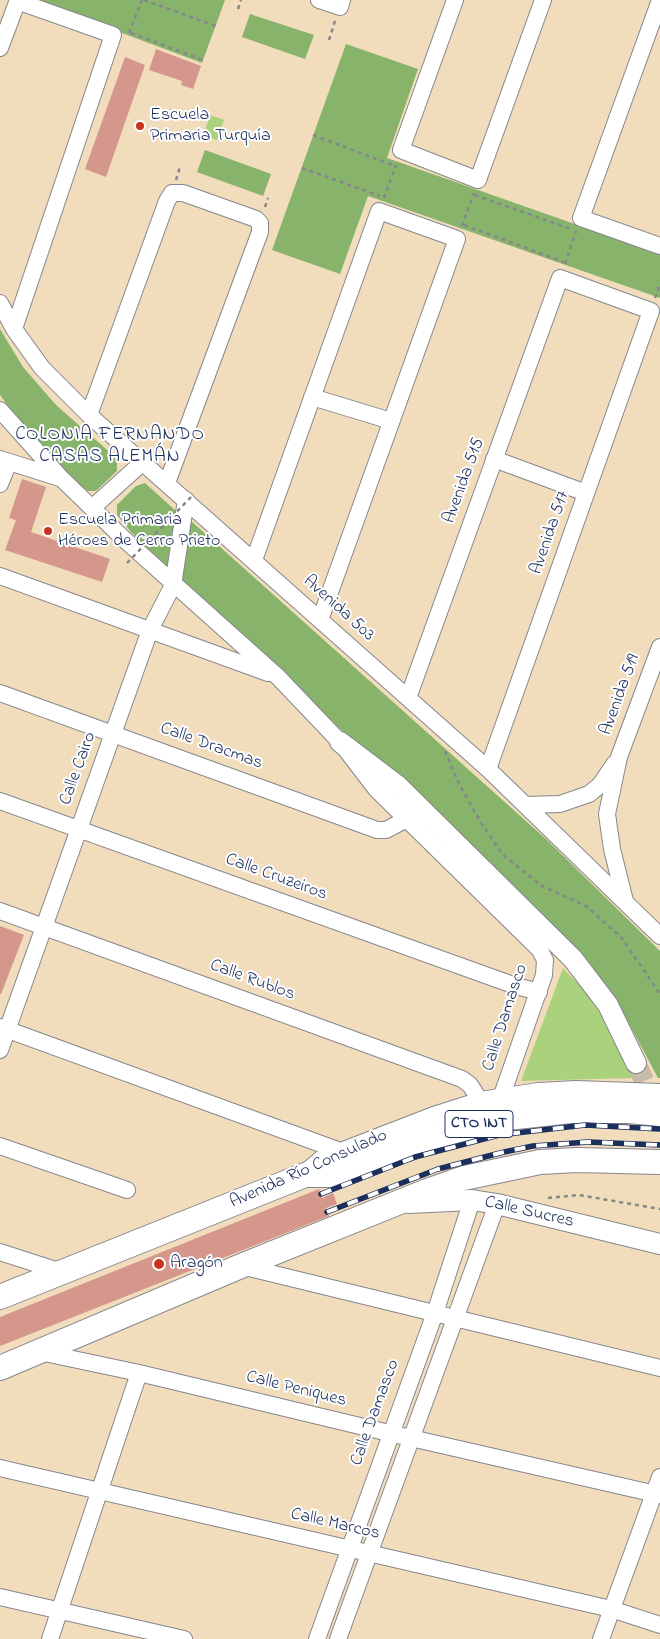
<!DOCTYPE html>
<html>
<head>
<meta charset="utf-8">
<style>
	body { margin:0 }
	canvas { display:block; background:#f1ddbc }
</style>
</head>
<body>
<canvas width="660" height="1639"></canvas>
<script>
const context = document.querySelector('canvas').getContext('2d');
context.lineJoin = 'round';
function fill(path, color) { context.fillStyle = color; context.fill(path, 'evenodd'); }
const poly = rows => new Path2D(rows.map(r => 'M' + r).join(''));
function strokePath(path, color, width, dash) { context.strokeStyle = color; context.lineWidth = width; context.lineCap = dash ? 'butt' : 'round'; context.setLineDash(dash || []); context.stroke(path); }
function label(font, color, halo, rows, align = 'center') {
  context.font = font + ' "Indie Flower",sans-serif'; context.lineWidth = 4; context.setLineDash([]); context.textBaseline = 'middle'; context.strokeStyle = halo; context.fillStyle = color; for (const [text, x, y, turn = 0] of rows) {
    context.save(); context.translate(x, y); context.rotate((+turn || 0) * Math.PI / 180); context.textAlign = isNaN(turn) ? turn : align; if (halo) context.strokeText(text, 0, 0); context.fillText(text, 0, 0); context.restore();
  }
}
fill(poly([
	[210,115,224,120,217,140,203,136],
	[563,968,583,989,601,1015,632,1078,521,1081]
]), '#aad17b');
fill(poly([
	[34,0,225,0,202,63],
	[250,14,314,35,305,59,242,37],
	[346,44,418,69,387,158,660,254,660,298,368,196,340,274,272,250],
	[205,150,271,174,263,196,197,172],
	[0,329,23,367,56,405,114,456,117,462,117,471,96,491,88,491,81,486,26,430,0,395],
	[145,483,176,511,171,571,131,532,117,515,117,505,136,486],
	[190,520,546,839,660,951,660,1078,658,1078,616,999,484,863,182,581]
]), '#87b36b');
fill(poly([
	[156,49,201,66,193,89,181,85,182,81,149,70],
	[125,57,145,65,106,177,85,169],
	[22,479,46,487,31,532,110,559,102,582,5,550,16,520,9,518],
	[0,926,24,935,1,994,0,994],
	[319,1189,322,1198,333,1193,337,1204,326,1208,329,1216,0,1346,0,1317]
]), '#d5968c');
strokePath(poly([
	[636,1063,657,1109]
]), '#c6baa9', 20, [20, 10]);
const minor = poly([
	[319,0,340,7,342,0],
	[455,0,401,150,478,180,543,0],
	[660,0,581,218,660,246],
	[0,48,18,0],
	[0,303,14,329,42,368,89,415,488,769,660,936],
	[14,329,113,35,17,1],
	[312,397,391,421],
	[0,410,61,478,124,539,278,677,340,742,376,789,540,950,545,960,544,975,501,1098],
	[89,415,167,201,172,193,183,193,256,219,260,223,260,232,167,483],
	[0,459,60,478],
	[494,459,586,493],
	[0,484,9,462],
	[92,508,143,462],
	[254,560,379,211,457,239,320,620],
	[0,576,268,673],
	[0,693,377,830,386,830,407,819],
	[408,698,560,278,651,311,488,769],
	[0,801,516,986,539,992],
	[526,805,560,804,589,794,600,785,615,763],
	[625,901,612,849,607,814,619,757,660,647],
	[0,911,462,1079,470,1085,481,1102],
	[0,1027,343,1152],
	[0,1050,150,630,173,585,186,500],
	[0,1146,127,1190],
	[0,1252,62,1272],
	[241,1266,660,1368],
	[40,1352,139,1373,389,1433,660,1495],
	[0,1468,611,1609,660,1625],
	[0,1597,184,1639],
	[50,1639,139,1373],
	[317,1639,435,1313,472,1200],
	[338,1639,497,1204],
	[601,1639,660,1477]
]);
const major = poly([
	[340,742,398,786,573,959,608,1005,636,1063],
	[305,1175,323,1160,434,1117,481,1102,538,1093,576,1091,660,1094],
	[409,1203,472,1200,497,1204,660,1244]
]);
const highway = poly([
	[0,1297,305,1175,331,1175,477,1125,507,1118,571,1111,629,1111,660,1114],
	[0,1368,241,1266,427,1191,464,1178,540,1162,577,1160,660,1162]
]);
strokePath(minor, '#86868d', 18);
strokePath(major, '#86868d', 22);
strokePath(highway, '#86868d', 26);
strokePath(poly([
	[144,0,216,26],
	[238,9,241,0],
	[129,33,142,0],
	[131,33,203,60],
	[329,40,335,21],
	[313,135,395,166],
	[302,168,380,196],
	[176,180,180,167],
	[475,195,571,229],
	[384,198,396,165],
	[265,207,268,198],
	[464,225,564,262],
	[462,226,474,193],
	[565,264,576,231],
	[655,298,660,284],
	[445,751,459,784,481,823,503,855,542,886,586,906,621,937,660,994],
	[548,1198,579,1195,660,1209]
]), '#86868d', 2.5, [4, 4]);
strokePath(minor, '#fff', 16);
strokePath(major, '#fff', 20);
strokePath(highway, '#fff', 24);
const rail = poly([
	[321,1194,415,1157,499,1135,585,1125,660,1129],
	[327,1212,438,1169,504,1152,533,1146,588,1142,660,1145]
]);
strokePath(rail, '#1b2f5e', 5.5);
strokePath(rail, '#fff', 4, [11]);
strokePath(poly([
	[127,563,194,494]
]), '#86868d', 2.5, [4, 4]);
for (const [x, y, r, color] of [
	[140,126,5,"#c8321e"],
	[48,531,5,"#c8321e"],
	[159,1264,6,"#c8321e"]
]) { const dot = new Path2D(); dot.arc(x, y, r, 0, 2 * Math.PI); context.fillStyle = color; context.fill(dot); strokePath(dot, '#fff', 2); }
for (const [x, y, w] of [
	[479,1124,68]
]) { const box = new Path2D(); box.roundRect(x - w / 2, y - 13.5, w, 27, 4); context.fillStyle = '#fff'; context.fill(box); strokePath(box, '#1b2f5e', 1); }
label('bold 16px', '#1b2f5e', null, [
	["CTO INT",479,1124]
]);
label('18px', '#1b2f5e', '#fff', [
	["Escuela",150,116],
	["Primaria Turquía",150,137],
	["Escuela Primaria",58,521],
	["Héroes de Cerro Prieto",58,542],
	["Aragón",170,1264]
], 'left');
label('18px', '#1b2f5e', '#fff', [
	["Avenida 515",465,481,-70],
	["Avenida 517",551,533,-71],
	["Avenida 503",338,609,42],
	["Avenida 519",621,695,-70],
	["Calle Dracmas",211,747,20],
	["Calle Cairo",79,769,-70],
	["Calle Cruzeiros",276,878,20],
	["Calle Rublos",252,981,20],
	["Calle Damasco",506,1018,-72],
	["Avenida Río Consulado",309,1170,-24],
	["Calle Sucres",529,1213,13],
	["Calle Peniques",296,1390,14],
	["Calle Damasco",376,1413,-70],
	["Calle Marcos",335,1525,13]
]);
context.letterSpacing = '1px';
label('19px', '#1b2f5e', '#fff', [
	["COLONIA FERNANDO",110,436],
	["CASAS ALEMÁN",110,458]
]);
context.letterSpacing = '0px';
</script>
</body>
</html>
